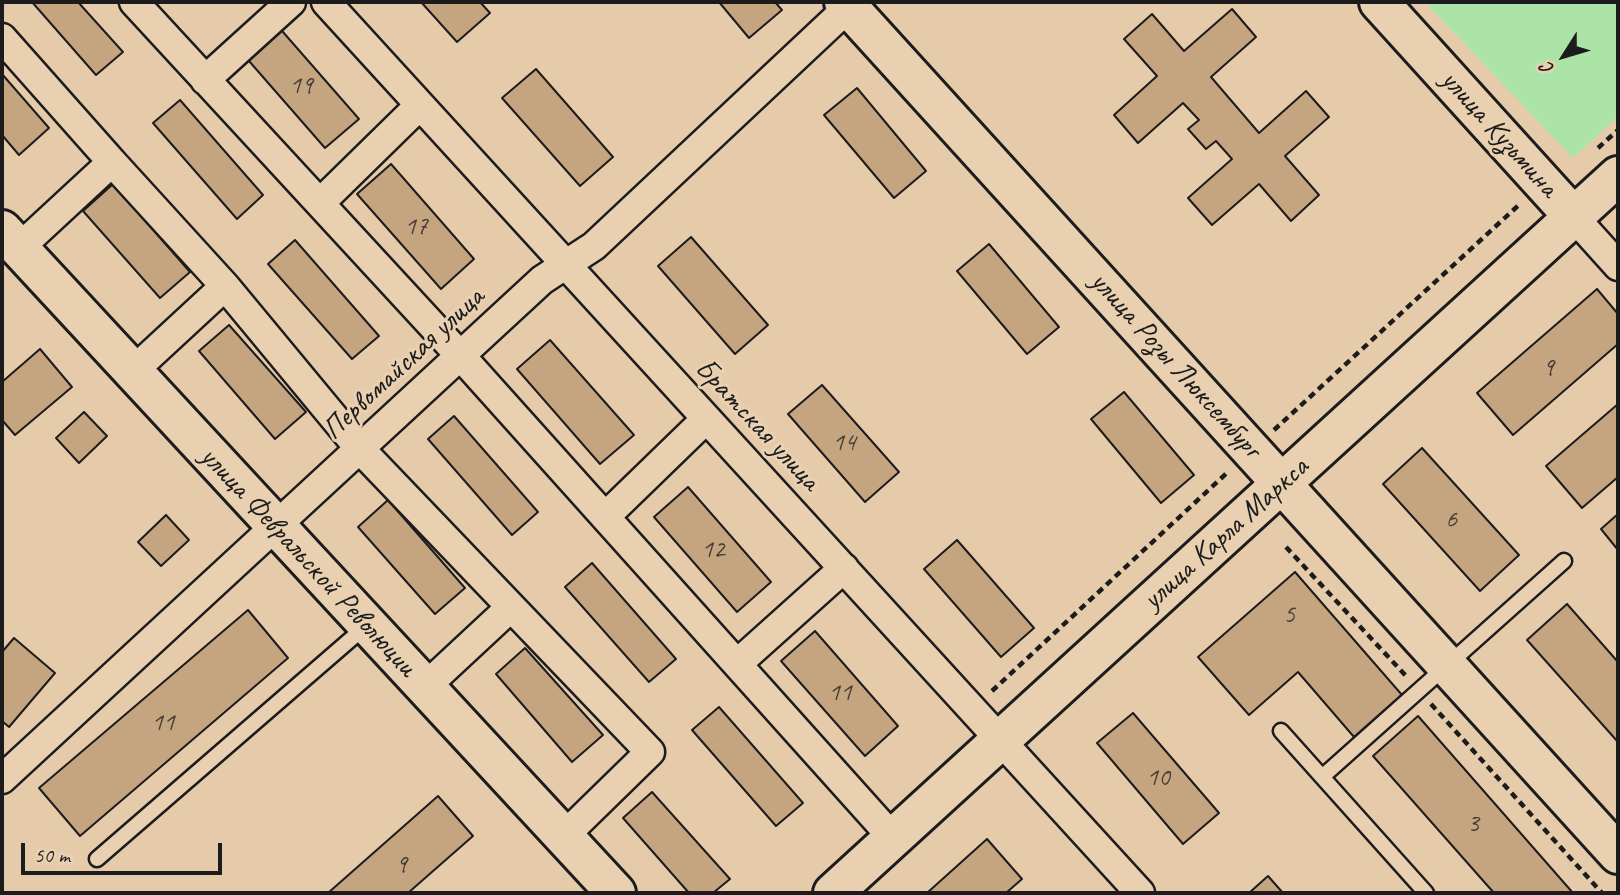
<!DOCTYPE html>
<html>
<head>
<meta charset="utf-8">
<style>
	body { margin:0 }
	#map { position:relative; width:1620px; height:895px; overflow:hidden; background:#e6cbaa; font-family:Caveat,sans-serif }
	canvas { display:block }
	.frame { position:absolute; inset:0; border:4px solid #1c1c1c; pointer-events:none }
	.north { position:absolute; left:1529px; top:21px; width:70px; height:70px; -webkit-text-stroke:5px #e9d0b1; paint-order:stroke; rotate:233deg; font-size:19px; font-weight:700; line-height:28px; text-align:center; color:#1c1c1c }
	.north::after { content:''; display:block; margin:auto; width:24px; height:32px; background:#1c1c1c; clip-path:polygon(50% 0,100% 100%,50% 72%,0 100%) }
	.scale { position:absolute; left:21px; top:843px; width:201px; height:32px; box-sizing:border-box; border:4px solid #1c1c1c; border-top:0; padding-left:9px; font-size:21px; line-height:24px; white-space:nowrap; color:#1c1c1c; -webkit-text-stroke:5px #e9d0b1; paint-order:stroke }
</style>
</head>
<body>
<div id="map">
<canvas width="1620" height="895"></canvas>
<div class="frame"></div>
<div class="north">С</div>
<div class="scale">50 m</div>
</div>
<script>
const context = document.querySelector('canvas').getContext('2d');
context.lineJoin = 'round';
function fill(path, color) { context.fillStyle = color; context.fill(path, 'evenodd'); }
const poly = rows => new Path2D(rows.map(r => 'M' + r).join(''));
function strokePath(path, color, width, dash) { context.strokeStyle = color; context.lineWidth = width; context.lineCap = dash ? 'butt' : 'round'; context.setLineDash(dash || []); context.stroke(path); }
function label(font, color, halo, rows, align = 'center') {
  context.font = font + ' Caveat,sans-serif'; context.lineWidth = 6; context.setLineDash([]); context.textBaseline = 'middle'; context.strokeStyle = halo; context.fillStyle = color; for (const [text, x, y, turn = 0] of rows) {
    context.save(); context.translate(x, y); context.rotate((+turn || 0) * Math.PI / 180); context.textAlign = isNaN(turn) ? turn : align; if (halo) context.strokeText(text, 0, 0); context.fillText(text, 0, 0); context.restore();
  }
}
fill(poly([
	[1425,2,1618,2,1618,117,1573,158]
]), '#ace4a8');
const building = poly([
	[32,2,78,2,123,52,96,75,32,2],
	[421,2,480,2,490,13,457,42,421,2],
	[719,2,775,2,782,10,749,38,719,2],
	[1232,9,1256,37,1211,77,1259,133,1306,91,1329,117,1285,156,1319,195,1291,221,1259,184,1212,225,1188,198,1232,159,1216,141,1206,149,1188,129,1199,120,1183,103,1138,143,1114,115,1157,76,1124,39,1152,14,1184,51,1232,9],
	[276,24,359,119,325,148,242,53,276,24],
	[536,69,613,157,580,186,502,98,536,69],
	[2,74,49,128,19,155,2,135,2,74],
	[857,88,926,171,894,198,824,115,857,88],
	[180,100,263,195,237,219,153,123,180,100],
	[391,164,474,259,441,289,357,194,391,164],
	[113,184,190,272,160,298,83,211,113,184],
	[691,237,768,325,735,354,658,266,691,237],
	[295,240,379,336,352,359,268,264,295,240],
	[989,244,1059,327,1027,354,957,271,989,244],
	[1597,289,1618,314,1618,344,1513,435,1477,393,1597,289],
	[229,325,306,412,275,439,199,351,229,325],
	[550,340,634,435,600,464,517,369,550,340],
	[40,349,72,387,15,435,2,420,2,382,40,349],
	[822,385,899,472,865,502,788,414,822,385],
	[1124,392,1194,475,1161,503,1091,419,1124,392],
	[1618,404,1618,477,1582,508,1546,466,1618,404],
	[84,412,107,436,79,463,56,438,84,412],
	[454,416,538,512,512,535,428,439,454,416],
	[1422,448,1519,555,1480,591,1383,484,1422,448],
	[688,487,771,582,737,612,654,517,688,487],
	[388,500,465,588,435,614,358,527,388,500],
	[1618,514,1618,550,1601,529,1618,514],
	[166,515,189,540,161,566,138,542,166,515],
	[957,540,1034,628,1001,657,924,569,957,540],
	[592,563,676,659,649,682,565,587,592,563],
	[1295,572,1402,695,1354,737,1298,672,1249,715,1198,657,1295,572],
	[1567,604,1618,662,1618,742,1527,640,1567,604],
	[248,610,288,658,80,836,39,788,248,610],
	[815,631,898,726,865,756,781,661,815,631],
	[14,638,55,673,9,727,2,721,2,652,14,638],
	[525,648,603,735,572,762,496,674,525,648],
	[719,707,803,803,776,826,692,730,719,707],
	[1133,713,1219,813,1183,844,1097,743,1133,713],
	[1418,716,1573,893,1494,893,1373,756,1418,716],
	[652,792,730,879,713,893,689,893,623,818,652,792],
	[438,796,473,836,408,893,328,893,438,796],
	[987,839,1022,879,1006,893,927,893,987,839],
	[1268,876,1283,893,1249,893,1268,876]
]);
fill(building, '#c5a480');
strokePath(building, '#1c1c1c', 2);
const lane = poly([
	[1281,731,1426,893],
	[1322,777,1564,561],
	[97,859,366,626]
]);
const street = poly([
	[134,2,467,363,893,838],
	[326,2,1140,893],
	[2,38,112,162],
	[205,80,291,2],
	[320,203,420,105],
	[1573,216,1618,266],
	[18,249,112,162,225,286,131,373],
	[225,286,360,449,650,752,564,836],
	[605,517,706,419],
	[737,664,844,568],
	[425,687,511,607],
	[2,779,542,280,594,246,854,2]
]);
const secondary = poly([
	[844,2,1618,854],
	[1379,2,1573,216],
	[2,230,616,893],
	[833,893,1618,176]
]);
strokePath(lane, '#1c1c1c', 19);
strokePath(street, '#1c1c1c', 33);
strokePath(secondary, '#1c1c1c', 44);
strokePath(poly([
	[1598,148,1618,130],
	[1274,430,1521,203],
	[1286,547,1407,677],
	[992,691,1229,471],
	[1431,704,1602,893]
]), '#1c1c1c', 4.5, [7, 5]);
strokePath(lane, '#e9d0b1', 14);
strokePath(street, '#e9d0b1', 28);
strokePath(secondary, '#e9d0b1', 38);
label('26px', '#463e35', null, [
	["19",301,86],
	["17",416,227],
	["9",1548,368],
	["14",844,443],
	["6",1451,520],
	["12",713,550],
	["5",1289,615],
	["11",840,693],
	["11",163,723],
	["10",1158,778],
	["3",1473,824],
	["9",401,865]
]);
label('30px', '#1c1c1c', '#e9d0b1', [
	["улица Кузьмина",1499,134,48],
	["Первомайская улица",404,364,-43],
	["улица Розы Люксембург",1175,365,48],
	["Братская улица",757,425,47],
	["улица Карла Маркса",1226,534,-42],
	["улица Февральской Революции",308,562,47]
]);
</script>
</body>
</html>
